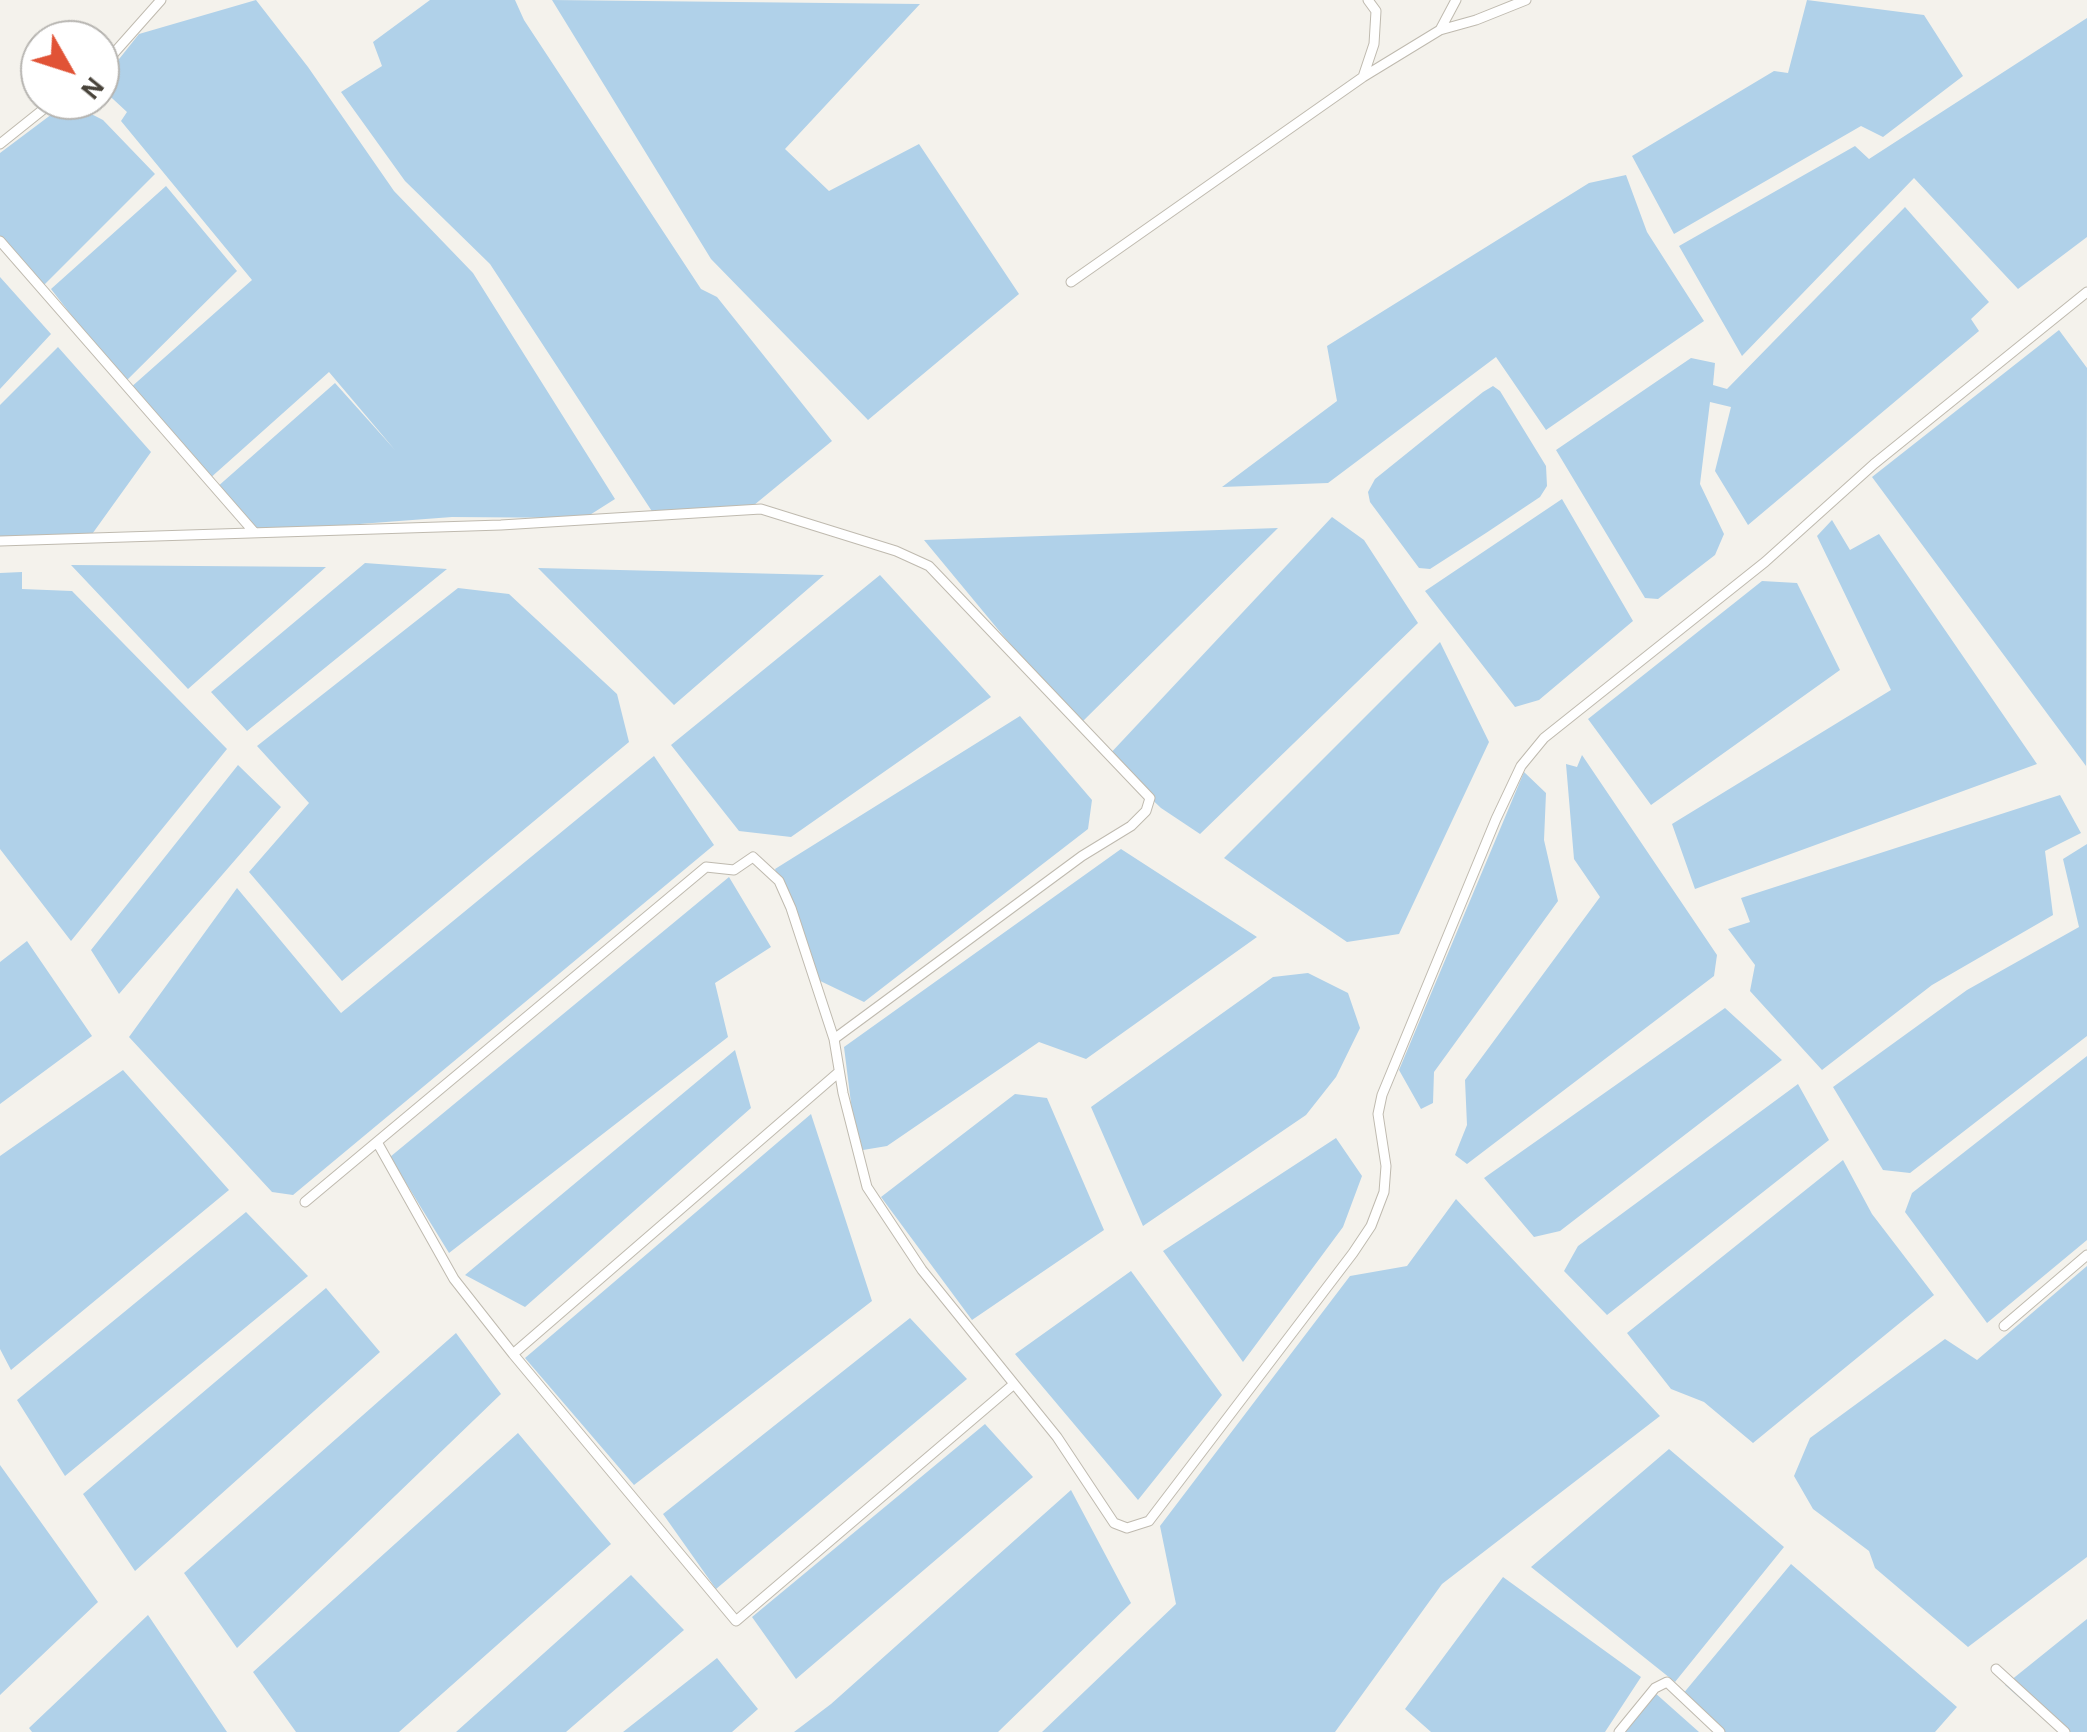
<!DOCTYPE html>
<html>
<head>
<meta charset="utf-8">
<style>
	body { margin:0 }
	#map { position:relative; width:2087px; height:1732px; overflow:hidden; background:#f4f2ec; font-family:"Alegreya Sans",sans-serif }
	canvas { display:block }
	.north { position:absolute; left:20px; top:20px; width:100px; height:100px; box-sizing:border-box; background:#fff; border:2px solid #b6b4b0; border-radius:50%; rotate:129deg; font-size:28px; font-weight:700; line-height:40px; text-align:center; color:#48433a }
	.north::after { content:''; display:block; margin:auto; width:35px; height:45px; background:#e15336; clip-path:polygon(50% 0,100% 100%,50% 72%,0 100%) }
</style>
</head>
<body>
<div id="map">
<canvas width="2087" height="1732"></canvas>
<div class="north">N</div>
</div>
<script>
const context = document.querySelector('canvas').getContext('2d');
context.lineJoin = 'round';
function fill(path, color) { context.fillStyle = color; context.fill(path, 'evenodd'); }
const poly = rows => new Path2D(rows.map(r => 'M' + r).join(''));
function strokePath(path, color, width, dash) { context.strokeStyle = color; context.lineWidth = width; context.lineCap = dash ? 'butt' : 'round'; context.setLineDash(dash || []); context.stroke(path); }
fill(poly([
	[256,0,308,67,394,191,473,273,615,499,585,518,452,517,254,532,216,488,335,383,395,450,329,372,208,480,129,389,252,280,121,121,127,112,100,87,100,83,139,34],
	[430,0,515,0,524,20,701,289,717,297,832,441,748,510,655,516,490,264,405,181,341,92,382,66,373,42],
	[552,0,920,4,785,149,829,191,919,144,1019,294,868,420,711,259],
	[1807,0,1924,15,1963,76,1883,137,1861,126,1674,234,1632,156,1774,71,1788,73],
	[2087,18,2087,237,2018,289,1914,178,1742,356,1679,246,1855,146,1869,159],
	[68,102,103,120,155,174,41,288,0,237,0,153],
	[1626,175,1647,232,1704,321,1546,430,1496,357,1328,483,1222,487,1337,401,1327,346,1589,183],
	[166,186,237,271,124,383,51,289],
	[1905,207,1989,302,1971,319,1979,331,1748,525,1715,471,1731,407,1710,402,1700,484,1724,534,1715,555,1658,599,1645,598,1556,450,1691,358,1715,363,1713,385,1727,389],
	[0,277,51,334,0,389],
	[2059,330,2087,368,2086,766,1872,477],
	[58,347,151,452,90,537,0,541,0,405],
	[1493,386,1500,391,1546,466,1547,486,1540,497,1486,533,1430,569,1419,568,1370,502,1368,492,1375,479,1483,392],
	[1562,499,1633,621,1539,700,1515,707,1425,591],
	[1332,517,1364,540,1418,623,1200,834,1161,808,1107,757],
	[1832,520,1850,550,1879,534,2037,764,1695,889,1672,824,1891,690,1817,536],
	[1278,528,1078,726,924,540],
	[365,563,447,569,247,731,211,692],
	[71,565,326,567,188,689],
	[538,568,824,575,674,705],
	[22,572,22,589,72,591,227,749,71,941,0,849,0,573],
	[880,575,991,697,791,837,739,831,671,745],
	[1762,581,1797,583,1840,670,1651,805,1588,719],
	[458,588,509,594,617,694,629,742,342,981,249,872,309,803,257,746],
	[1440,642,1489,742,1399,934,1347,942,1224,858],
	[1020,716,1092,800,1088,829,864,1002,814,978,775,869],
	[1582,755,1717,955,1714,976,1467,1164,1455,1155,1467,1125,1465,1080,1600,897,1574,859,1566,764,1577,767],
	[654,756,714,845,293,1195,272,1192,129,1037,237,888,341,1013],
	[238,765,281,807,119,994,91,950],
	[1524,772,1546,793,1544,840,1558,901,1434,1072,1433,1103,1421,1109,1399,1070],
	[2060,795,2081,833,2045,851,2053,915,1932,985,1822,1070,1750,991,1755,965,1728,929,1750,922,1741,898],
	[2087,844,2087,1036,1910,1173,1883,1170,1833,1087,1967,990,2079,927,2063,859],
	[1121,849,1257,937,1086,1059,1039,1042,887,1146,857,1151,844,1047],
	[729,877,771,947,715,983,728,1037,449,1253,390,1157],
	[27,941,92,1036,0,1104,0,962],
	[1308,973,1348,993,1360,1028,1336,1077,1306,1115,1143,1226,1091,1107,1273,977],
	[1725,1008,1782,1060,1560,1231,1534,1237,1484,1178],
	[735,1050,751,1108,525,1307,465,1275],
	[2087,1056,2087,1240,1987,1323,1905,1212,1912,1193],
	[123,1070,229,1190,11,1370,0,1349,0,1156],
	[1798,1084,1829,1140,1607,1315,1564,1271,1578,1246],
	[1015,1094,1047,1098,1104,1230,972,1320,881,1197],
	[811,1114,872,1301,634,1485,525,1358],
	[1336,1138,1362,1176,1343,1227,1243,1362,1163,1251],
	[1843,1160,1872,1214,1934,1295,1753,1443,1704,1402,1671,1389,1627,1333],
	[1456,1199,1660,1416,1442,1584,1335,1732,1042,1732,1176,1604,1160,1526,1350,1276,1407,1266],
	[246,1212,308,1276,65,1476,17,1400],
	[2087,1266,2087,1557,1968,1647,1875,1568,1869,1551,1813,1509,1794,1476,1810,1438,1945,1339,1977,1360],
	[1131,1271,1222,1395,1138,1500,1015,1354],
	[326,1288,380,1352,135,1571,83,1494],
	[910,1318,967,1379,716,1589,663,1514],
	[456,1333,501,1394,237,1648,184,1573],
	[985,1424,1033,1477,796,1679,752,1617],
	[518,1433,611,1544,399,1732,296,1732,253,1672],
	[1669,1449,1784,1547,1675,1682,1531,1567],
	[0,1465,98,1602,0,1695],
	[1071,1490,1131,1603,998,1732,794,1732,831,1704],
	[1791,1564,1957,1707,1935,1732,1721,1732,1682,1695],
	[631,1575,684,1630,566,1732,456,1732],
	[1503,1577,1641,1677,1605,1732,1431,1732,1405,1709],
	[148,1615,227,1732,32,1732,29,1728],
	[2087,1619,2087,1732,2058,1732,2005,1685],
	[717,1658,758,1709,732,1732,623,1732],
	[1654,1692,1699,1732,1621,1732]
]), '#b0d1e9');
const service = poly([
	[1440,30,1476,20,1526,0],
	[100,64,114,53,161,0],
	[1363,77,1374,44,1376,11,1368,0],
	[0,144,55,100],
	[0,241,254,532],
	[1071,282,1363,77,1440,30,1456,0],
	[0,541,501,525,761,509,896,551,929,566,1150,798,1146,811,1131,826,1082,856,834,1039],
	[839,1072,513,1354,736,1621,1014,1384],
	[377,1142,454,1279,513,1354],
	[305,1202,706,867,734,870,753,857,779,881,791,908,834,1039,843,1093,867,1187,922,1270,1057,1437,1114,1523,1127,1528,1149,1521,1353,1253,1371,1226,1384,1192,1386,1166,1378,1114,1382,1095,1496,819,1521,766,1544,738,1765,562,1874,464,2087,292],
	[2004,1326,2087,1255],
	[1996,1669,2065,1732],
	[1619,1732,1655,1688,1667,1682,1720,1732]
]);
strokePath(service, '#bfbaaf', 11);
strokePath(service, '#fff', 9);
</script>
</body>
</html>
